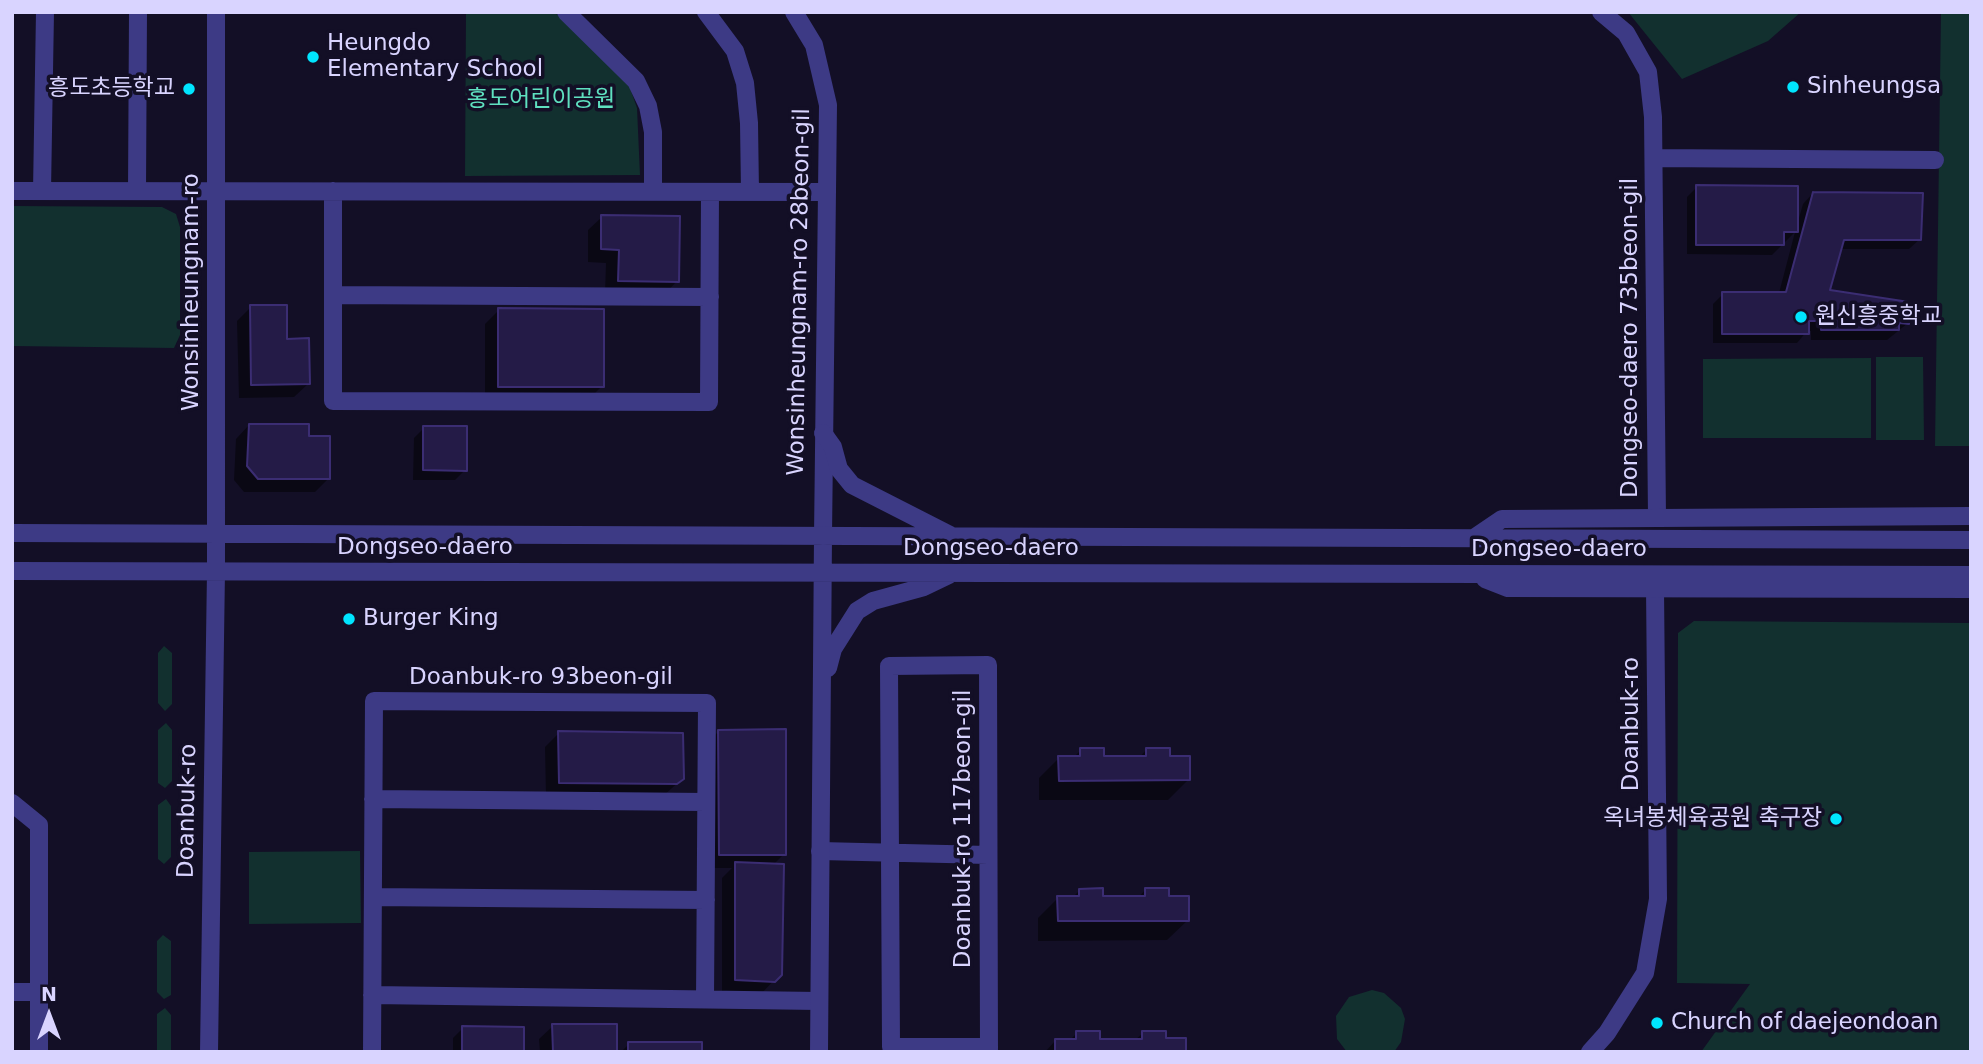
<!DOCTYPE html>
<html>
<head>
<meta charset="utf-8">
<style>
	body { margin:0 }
	#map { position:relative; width:1983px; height:1064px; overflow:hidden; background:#130f26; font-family:"DejaVu Sans",sans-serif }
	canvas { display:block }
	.frame { position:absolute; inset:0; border:14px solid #d9d4ff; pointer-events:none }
	.north { position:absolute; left:14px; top:980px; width:70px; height:70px; -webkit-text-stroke:5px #130f26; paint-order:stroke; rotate:0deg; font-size:19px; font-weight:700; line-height:28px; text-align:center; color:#d9d4ff }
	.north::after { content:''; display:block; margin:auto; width:24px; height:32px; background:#d9d4ff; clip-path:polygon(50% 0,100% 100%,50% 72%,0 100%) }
</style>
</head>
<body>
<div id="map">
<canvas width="1983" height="1064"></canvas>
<div class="frame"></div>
<div class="north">N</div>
</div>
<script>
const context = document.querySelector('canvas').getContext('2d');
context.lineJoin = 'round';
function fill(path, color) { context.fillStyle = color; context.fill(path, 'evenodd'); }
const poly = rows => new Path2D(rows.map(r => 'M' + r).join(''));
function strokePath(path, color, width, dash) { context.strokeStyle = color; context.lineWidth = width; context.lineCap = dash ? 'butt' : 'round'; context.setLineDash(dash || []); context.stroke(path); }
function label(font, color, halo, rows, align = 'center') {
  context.font = font + ' "DejaVu Sans","Noto Sans KR",sans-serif'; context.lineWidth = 7; context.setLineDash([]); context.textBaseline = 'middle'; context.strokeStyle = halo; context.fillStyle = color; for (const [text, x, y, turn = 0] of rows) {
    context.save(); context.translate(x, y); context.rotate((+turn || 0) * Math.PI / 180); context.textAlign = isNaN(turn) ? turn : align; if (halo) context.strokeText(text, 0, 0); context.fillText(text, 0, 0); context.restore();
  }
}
fill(poly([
	[466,12,553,12,572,24,629,85,637,108,640,175,465,176],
	[1628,12,1801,12,1768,41,1682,79],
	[1941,12,1971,12,1971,446,1935,446],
	[12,206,162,207,176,214,180,227,180,335,174,348,12,346],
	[1876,357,1923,357,1924,440,1876,440],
	[1871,358,1871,438,1703,438,1703,359],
	[1694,621,1971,623,1971,1052,1701,1052,1750,984,1677,983,1678,633],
	[164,646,172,653,172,704,165,711,158,703,158,653],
	[166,723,172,730,172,781,165,788,158,783,158,730],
	[166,799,171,806,171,857,164,864,158,859,158,805],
	[360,851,361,923,249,924,249,852],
	[163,935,171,941,171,995,164,999,157,992,157,941],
	[1372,990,1384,993,1401,1008,1405,1019,1401,1042,1394,1052,1347,1052,1337,1039,1336,1016,1349,997],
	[165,1008,171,1015,171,1052,157,1052,157,1014]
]), '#12302f');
fill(poly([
	[1697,187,1797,225,1803,204,1813,193,1920,239,1909,249,1840,249,1827,292,1908,323,1887,340,1811,340,1811,331,1807,331,1797,343,1713,343,1713,304,1723,294,1779,293,1795,232,1772,255,1687,254,1687,197],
	[602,217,677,281,664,295,605,294,606,263,588,262,588,230],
	[251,307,285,341,308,384,294,397,239,398,237,321],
	[499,310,602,386,588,400,485,400,485,324],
	[249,425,307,438,329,478,315,492,244,492,234,480,236,439],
	[424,428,465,470,455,480,413,480,414,438],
	[719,731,784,854,773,865,780,974,760,995,722,993,722,878,732,868,706,868,705,745],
	[559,733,682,779,662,797,546,796,545,747],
	[1081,750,1102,758,1139,758,1146,750,1168,757,1188,780,1168,800,1039,800,1039,778,1059,758,1073,758],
	[1080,890,1101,898,1138,898,1145,890,1167,898,1188,920,1167,940,1038,941,1038,918,1058,898,1072,898],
	[553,1026,616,1052,540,1052,539,1039],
	[463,1028,522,1052,453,1052,453,1038],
	[1077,1033,1099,1041,1135,1040,1143,1033,1185,1052,1045,1052,1055,1041,1069,1041],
	[629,1044,701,1052,621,1052]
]), '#0007');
const building = poly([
	[1696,185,1798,186,1798,232,1784,232,1784,245,1696,245,1696,185],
	[1813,192,1923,193,1921,240,1844,240,1830,290,1909,302,1909,324,1899,323,1899,330,1821,330,1820,321,1809,321,1809,334,1722,334,1722,292,1786,292,1813,192],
	[601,215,680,216,679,282,618,281,619,250,601,249,601,215],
	[250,305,287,305,287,339,309,338,310,384,251,385,250,305],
	[498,308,604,309,604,387,498,387,498,308],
	[249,424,309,424,309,436,330,436,330,479,258,479,247,466,249,424],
	[423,426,467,426,467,471,423,470,423,426],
	[786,729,786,855,719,855,718,730,786,729],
	[558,731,683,733,684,779,677,784,559,783,558,731],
	[1080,748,1104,748,1104,756,1146,756,1146,748,1170,748,1170,756,1190,756,1190,780,1059,781,1058,756,1080,756,1080,748],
	[735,862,784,864,782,975,775,982,735,980,735,862],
	[1103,888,1103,896,1145,896,1145,888,1169,888,1169,896,1189,896,1189,921,1058,921,1057,896,1079,896,1079,889,1103,888],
	[552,1024,617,1024,617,1052,553,1052,552,1024],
	[462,1026,524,1027,524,1052,462,1052,462,1026],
	[1076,1031,1100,1031,1100,1039,1142,1039,1142,1031,1166,1031,1166,1038,1186,1038,1186,1052,1055,1052,1055,1039,1076,1039,1076,1031],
	[628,1042,702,1042,702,1052,628,1052,628,1042]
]);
fill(building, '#241b47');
strokePath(building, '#3b2d73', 2);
strokePath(poly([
	[566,12,636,81,648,106,653,132,653,192],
	[706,12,735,51,745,83,749,123,750,192],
	[794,12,814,45,828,105,823,536],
	[1601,12,1626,33,1648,72,1653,117,1657,517],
	[1654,158,1935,160],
	[12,191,827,192],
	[42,191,45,12],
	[137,191,138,12],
	[333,191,333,401,709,402,710,192],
	[333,295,710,297],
	[373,799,706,802],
	[12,803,39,825,39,1052],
	[820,851,988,855],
	[373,897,706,900],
	[12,992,39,992],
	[372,995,819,1001],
	[989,1047,891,1047,889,666,988,665,989,1052],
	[372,1052,374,701,707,703,705,999],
	[1590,1052,1607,1033,1645,973,1658,899,1655,588]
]), '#3d3a85', 18);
strokePath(poly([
	[823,433,833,447,839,469,852,485,950,535],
	[12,533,1971,540],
	[1474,538,1502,519,1971,516],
	[12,571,1971,575],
	[1485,579,1508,588,1971,589],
	[828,668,833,649,857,611,873,601,924,587,949,575],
	[209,1052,216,571,216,12],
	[819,1052,823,536]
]), '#3d3a85', 18);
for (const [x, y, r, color] of [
	[313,57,7,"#00e5ff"],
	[1793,87,7,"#00e5ff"],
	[189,89,7,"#00e5ff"],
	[1801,317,7,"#00e5ff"],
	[349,619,7,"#00e5ff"],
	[1836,819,7,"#00e5ff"],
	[1657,1023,7,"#00e5ff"]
]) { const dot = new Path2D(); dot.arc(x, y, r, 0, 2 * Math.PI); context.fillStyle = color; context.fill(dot); strokePath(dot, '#130f26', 2.5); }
label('23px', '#d9d4ff', '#130f26', [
	["Heungdo",327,44],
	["Elementary School",327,70],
	["Sinheungsa",1807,87],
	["흥도초등학교",175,89,"right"],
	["원신흥중학교",1815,317],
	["Burger King",363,619],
	["옥녀봉체육공원 축구장",1822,819,"right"],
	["Church of daejeondoan",1671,1023]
], 'left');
label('23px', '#5fe0c0', '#130f26', [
	["홍도어린이공원",541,100]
]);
label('23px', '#d9d4ff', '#130f26', [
	["Wonsinheungnam-ro",192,292,-90],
	["Wonsinheungnam-ro 28beon-gil",800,292,-89],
	["Dongseo-daero 735beon-gil",1631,338,-90],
	["Dongseo-daero",425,548],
	["Dongseo-daero",991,549],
	["Dongseo-daero",1559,550],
	["Doanbuk-ro 93beon-gil",541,678],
	["Doanbuk-ro",1632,724,-90],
	["Doanbuk-ro",188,811,-89],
	["Doanbuk-ro 117beon-gil",964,829,-90]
]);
</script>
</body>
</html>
